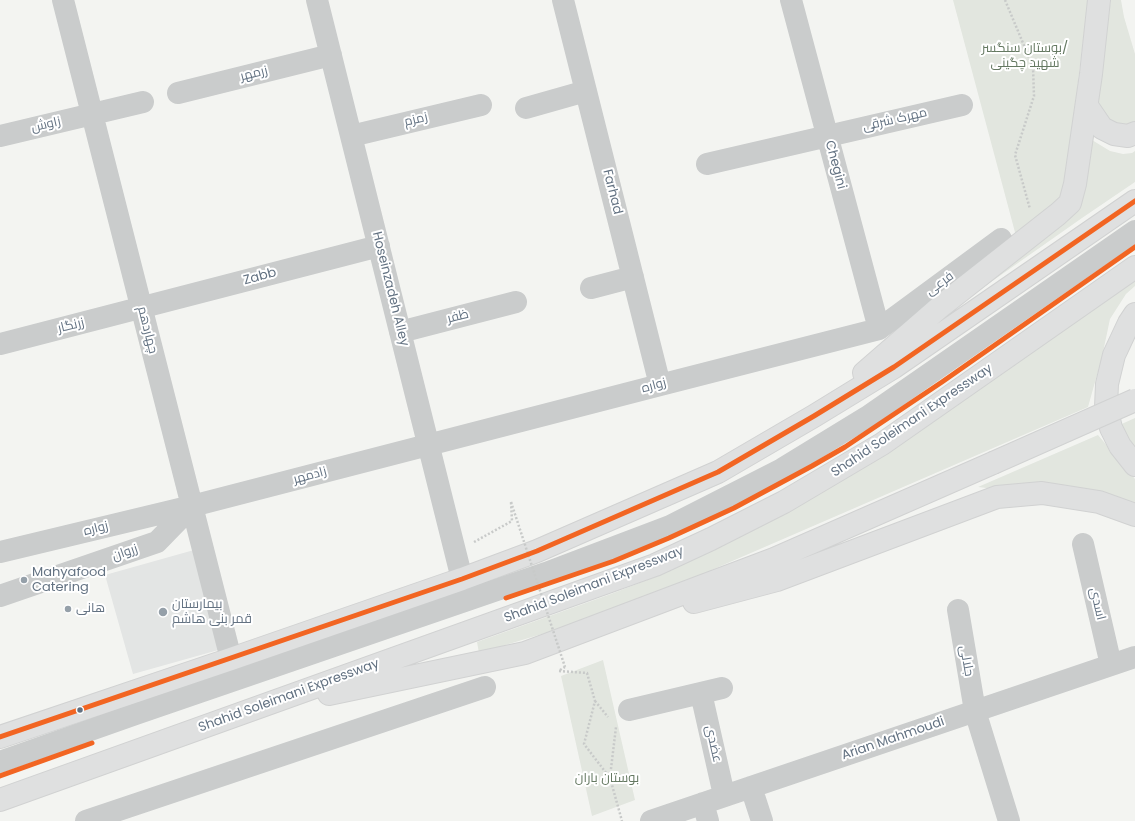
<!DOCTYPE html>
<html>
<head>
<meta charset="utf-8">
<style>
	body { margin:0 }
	canvas { display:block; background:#f3f4f1 }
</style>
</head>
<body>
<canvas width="1135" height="821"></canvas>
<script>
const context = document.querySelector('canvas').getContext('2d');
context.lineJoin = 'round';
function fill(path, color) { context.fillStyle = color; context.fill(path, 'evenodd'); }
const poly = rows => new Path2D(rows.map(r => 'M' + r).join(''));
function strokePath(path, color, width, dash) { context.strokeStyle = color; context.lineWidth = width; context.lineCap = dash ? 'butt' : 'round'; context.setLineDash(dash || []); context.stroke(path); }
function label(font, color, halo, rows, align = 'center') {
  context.font = font + ' Poppins,Cairo,sans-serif'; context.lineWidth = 4; context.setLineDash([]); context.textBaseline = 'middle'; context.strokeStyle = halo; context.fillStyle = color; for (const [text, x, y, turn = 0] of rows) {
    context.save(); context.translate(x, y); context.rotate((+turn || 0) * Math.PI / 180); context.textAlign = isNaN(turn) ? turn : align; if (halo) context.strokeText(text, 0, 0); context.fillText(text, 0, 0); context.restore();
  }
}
fill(poly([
	[194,550,222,649,133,674,105,575]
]), '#e3e5e4');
fill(poly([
	[953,0,1088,0,1071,139,1065,193,1016,236],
	[1111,0,1121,0,1124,17,1135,54,1135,126,1123,130,1099,113,1096,94],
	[1092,140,1110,151,1123,154,1132,153,1135,151,1135,182,1082,218,944,315,1065,220],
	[1135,280,1135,286,1126,294,1110,319,1102,357,1088,407,670,588,565,627,479,653,477,642,611,594,663,574,749,532,936,420],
	[1135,418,1135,450,1115,427],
	[1098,435,1135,479,1135,505,978,487],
	[603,660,635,800,592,816,561,676]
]), '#e2e6df');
const highway = poly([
	[1087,106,1102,128,1114,134,1128,136,1135,133],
	[1135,314,1129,323,1114,355,1107,384,1106,407,1111,428,1120,446,1135,465],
	[864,373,941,306,1058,214,1070,203,1075,184,1091,74,1099,0],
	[694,602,777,580,997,497,1042,493,1099,502,1135,515],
	[329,694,525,653,774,559,993,463],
	[0,737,231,659,462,579,537,551,718,472,814,416,894,367,1135,201],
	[0,800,655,565,711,539,784,502,882,444,1135,267]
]);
strokePath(highway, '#d1d2d2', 24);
strokePath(poly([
	[1005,0,1033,67,1034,96,1015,155,1030,209],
	[474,542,512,521,511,502],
	[560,670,565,667],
	[559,671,587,673,595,701,584,744,610,778,622,821],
	[595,701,608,717],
	[610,777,616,727]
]), '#c8cac9', 2.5, [2, 2]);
strokePath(poly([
	[63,0,231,659],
	[317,0,462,579],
	[563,0,660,385],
	[791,0,879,329],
	[178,93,331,55],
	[526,108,586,91],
	[0,136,143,102],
	[351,136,481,105],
	[707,164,962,105],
	[591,288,633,277],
	[400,332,516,302],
	[0,344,379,246],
	[1083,544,1111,665],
	[0,552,192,506,660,385,879,329,1001,239],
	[0,596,157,542,192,506],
	[958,610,975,711,1009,821],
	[701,693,724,795],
	[629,710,722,688],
	[0,762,136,714,546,573,670,526,782,469,867,417,1135,231],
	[751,787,762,821],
	[703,803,708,821],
	[86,821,485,687],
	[651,821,1135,657]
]), '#cacccc', 22);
strokePath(highway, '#dfe0e0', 22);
const highwayBridge = poly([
	[993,463,1135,400]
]);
strokePath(highwayBridge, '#d1d2d2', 24, []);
strokePath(poly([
	[511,502,565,667]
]), '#c8cac9', 2.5, [2, 2]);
strokePath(highwayBridge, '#dfe0e0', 22);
strokePath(poly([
	[506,598,614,561,669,538,734,508,812,466,845,447,942,382,1135,247],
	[0,737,462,579,537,551,718,472,814,416,894,367,1135,201],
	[0,776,92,743]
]), '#f26522', 5);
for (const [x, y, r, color] of [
	[24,580,4,"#95a0a9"],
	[68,609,4,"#95a0a9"],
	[163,612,5,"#95a0a9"],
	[80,710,3.5,"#637282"]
]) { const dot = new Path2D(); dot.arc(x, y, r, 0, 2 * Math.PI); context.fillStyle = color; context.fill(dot); strokePath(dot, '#fff', 1.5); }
label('13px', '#657962', '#fff', [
	["بوستان سنگسر/",1025,49],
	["شهید چگینی",1025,64],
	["بوستان باران",607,779]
]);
label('13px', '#637282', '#fff', [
	["زرمهر",254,74,-14],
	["زمزم",416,120,-13],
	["مهرک شرقی",895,120,-13],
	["زاوش",46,125,-13],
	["Chegini",835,165,75],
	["Farhad",612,192,76],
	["Zabb",260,277,-15],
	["فرعی",940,284,-36],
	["Hoseinzadeh Alley",390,289,76],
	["ظفر",458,317,-14],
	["زرنگار",71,326,-14],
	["چهاردهم",147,330,76],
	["زواره",654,386,-15],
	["Shahid Soleimani Expressway",912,421,-34],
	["زادمهر",310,476,-15],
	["زواره",96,529,-14],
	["زروان",125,553,-19],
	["Shahid Soleimani Expressway",594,585,-21],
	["اسدی",1097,604,77],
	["جلالی",966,661,80],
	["Shahid Soleimani Expressway",289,696,-20],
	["Arian Mahmoudi",893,739,-19],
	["عضدی",713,744,77]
]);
label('13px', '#637282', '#fff', [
	["Mahyafood",32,573],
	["Catering",32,588],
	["بیمارستان",172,605],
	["قمر بنی هاشم",172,620],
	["هانی",76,609]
], 'left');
</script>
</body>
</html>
